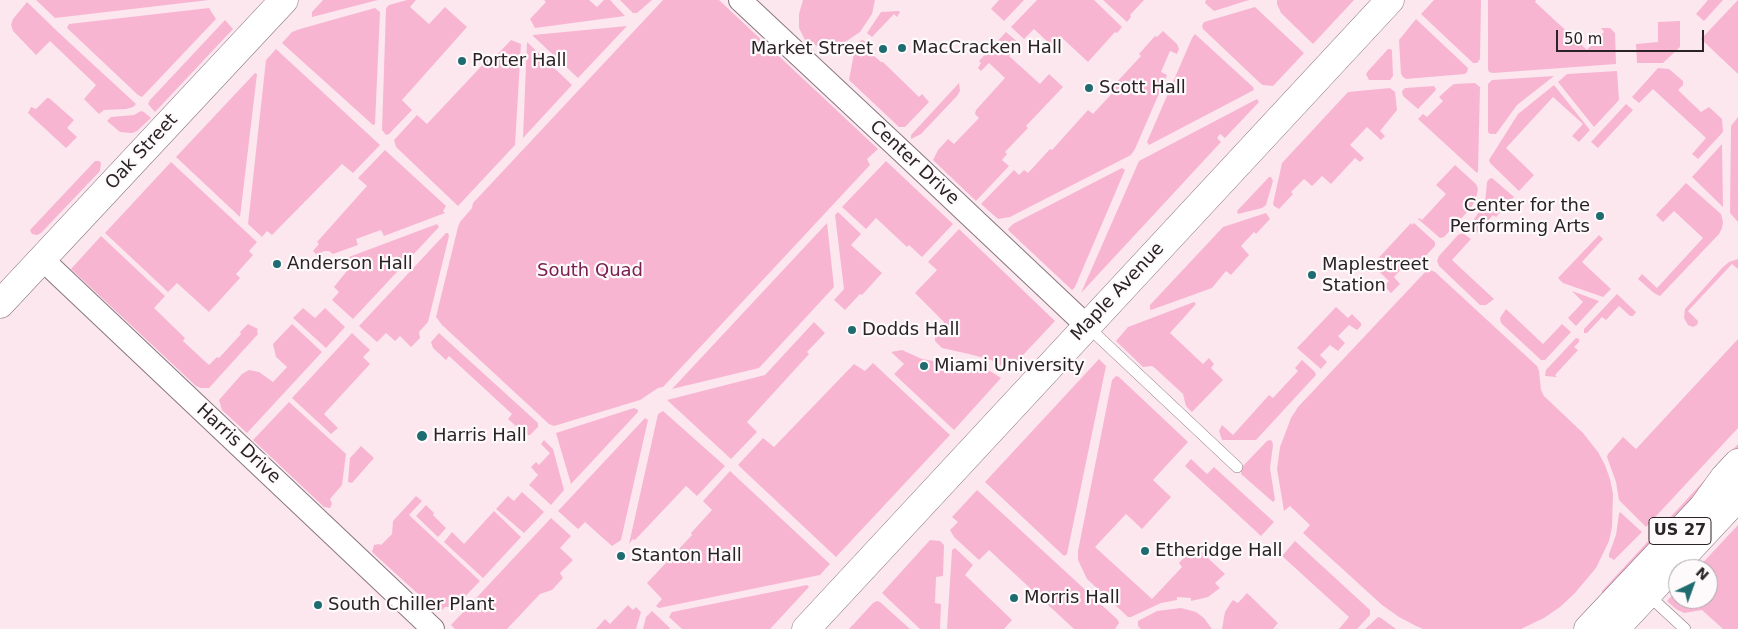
<!DOCTYPE html>
<html>
<head>
<meta charset="utf-8">
<style>
	body { margin:0 }
	#map { position:relative; width:1738px; height:629px; overflow:hidden; background:#fce7ef; font-family:"DejaVu Sans",sans-serif }
	canvas { display:block }
	.north { position:absolute; left:1668px; top:559px; width:50px; height:50px; box-sizing:border-box; background:#fefafb; border:1px solid #a9a4a6; border-radius:50%; rotate:42deg; font-size:14px; font-weight:700; line-height:20px; text-align:center; color:#2a2326 }
	.north::after { content:''; display:block; margin:auto; width:18px; height:22px; background:#1e6b70; clip-path:polygon(50% 0,100% 100%,50% 72%,0 100%) }
	.scale { position:absolute; left:1556px; top:30px; width:148px; height:22px; box-sizing:border-box; border:2px solid #2a2326; border-top:0; padding-left:6px; font-size:15px; line-height:18px; white-space:nowrap; color:#2a2326; -webkit-text-stroke:4px #fefafb; paint-order:stroke }
</style>
</head>
<body>
<div id="map">
<canvas width="1738" height="629"></canvas>
<div class="north">N</div>
<div class="scale">50 m</div>
</div>
<script>
const context = document.querySelector('canvas').getContext('2d');
context.lineJoin = 'round';
function fill(path, color) { context.fillStyle = color; context.fill(path, 'evenodd'); }
const poly = rows => new Path2D(rows.map(r => 'M' + r).join(''));
function strokePath(path, color, width, dash) { context.strokeStyle = color; context.lineWidth = width; context.lineCap = dash ? 'butt' : 'round'; context.setLineDash(dash || []); context.stroke(path); }
function label(font, color, halo, rows, align = 'center') {
  context.font = font + ' "DejaVu Sans",sans-serif'; context.lineWidth = 4.5; context.setLineDash([]); context.textBaseline = 'middle'; context.strokeStyle = halo; context.fillStyle = color; for (const [text, x, y, turn = 0] of rows) {
    context.save(); context.translate(x, y); context.rotate((+turn || 0) * Math.PI / 180); context.textAlign = isNaN(turn) ? turn : align; if (halo) context.strokeText(text, 0, 0); context.fillText(text, 0, 0); context.restore();
  }
}
fill(poly([
	[36,0,209,0,55,18],
	[323,0,378,0,312,17,312,12],
	[407,0,416,0,410,7,429,24,445,7,467,27,402,100,412,110,389,134,386,135,382,130,386,8,389,5],
	[544,0,589,0,597,7,604,0,610,0,625,16,535,28,530,19,546,2],
	[620,0,652,0,637,13,633,13],
	[663,0,719,0,878,149,867,159,870,165,663,387,658,388,640,400,554,426,549,424,442,325,436,317,458,227,460,222,472,208,473,203],
	[803,0,875,0,872,14,860,32,842,44,822,48,813,44,805,40,799,28,799,14],
	[999,0,1024,0,1004,21,991,9],
	[1037,0,1094,0,1122,27,1117,33,1115,32,1088,62,1060,36,1051,45,1034,29,1024,39,1011,27],
	[1103,0,1144,0,1130,15,1131,17,1127,22],
	[1206,0,1249,0,1214,11,1205,3],
	[1277,0,1354,0,1313,44,1281,13,1277,4],
	[1434,0,1481,0,1480,59,1477,63,1473,63,1421,14],
	[1488,0,1536,0,1535,2,1587,50,1604,32,1601,28,1610,28,1615,33,1616,64,1493,73,1489,72,1488,69],
	[1708,0,1723,0,1704,21,1696,14],
	[1738,0,1738,74,1701,39],
	[27,2,58,32,136,104,133,107,126,109,104,110,99,114,84,99,96,85,50,41,36,55,13,31,11,25,13,19],
	[1255,7,1304,53,1273,86,1263,85,1260,83,1203,29,1202,26,1204,22],
	[209,8,216,19,142,97,138,95,67,28,69,24],
	[375,8,380,12,375,124,373,125,282,43,292,32,300,29],
	[899,11,900,12,897,17,894,14,872,37,867,33,881,12],
	[1416,19,1468,68,1467,72,1465,74,1406,79,1403,77,1401,74,1399,40],
	[225,20,233,29,155,112,148,104,150,100],
	[1680,21,1680,47,1663,63,1637,63,1636,44,1658,42,1658,22],
	[627,26,578,78,533,36,533,35],
	[1163,31,1177,44,1179,49,1177,54,1170,51,1161,72,1167,75,1135,149,1131,155,1010,217,998,219,981,204,1014,170,1019,175,1024,170,1028,173,1050,149,1052,150,1088,110,1093,114,1116,89,1113,86,1141,56,1139,54,1155,36,1157,37],
	[1006,32,1020,44,1009,56,1040,84,1049,74,1063,87,1026,126,1028,128,1005,152,1007,154,1002,160,1009,166,976,201,933,160,938,150,948,139,954,144,979,118,975,114,976,110,1005,78,989,63,981,71,978,68,981,63,979,61],
	[1195,34,1253,87,1254,90,1149,145,1147,142,1192,38],
	[511,40,521,44,515,145,458,206,396,147,394,140,417,115,427,124,490,57,493,59],
	[863,40,867,43,864,47,881,62,883,62,919,97,922,94,929,102,905,127,899,127,849,80,855,48,860,41],
	[527,42,572,85,523,138],
	[276,49,380,145,353,173,342,164,272,235,267,231,262,237,248,224,266,60],
	[1388,49,1391,49,1392,51,1393,76,1390,80,1369,80,1366,74,1368,71],
	[1658,68,1669,69,1683,81,1683,85,1678,90,1701,112,1709,107,1722,119,1723,132,1698,159,1692,154,1706,138,1653,89,1639,103,1632,97],
	[1617,71,1619,100,1594,127,1558,82,1567,74],
	[255,73,257,74,240,217,176,157],
	[1554,76,1517,105,1496,134,1490,134,1488,132,1488,84,1492,80],
	[959,83,960,91,957,96,921,134,911,139,911,135],
	[1475,83,1480,87,1478,171,1477,173,1418,119,1423,114,1427,117,1443,101,1439,97,1450,87,1454,84],
	[1554,85,1590,130,1579,142,1572,136,1583,124,1553,97,1506,148,1534,175,1519,191,1490,163,1489,160,1518,114],
	[1434,86,1436,89,1435,91,1418,109,1403,96,1402,91,1405,88],
	[1390,88,1395,92,1397,110,1380,131,1385,136,1381,140,1367,127,1350,145,1364,158,1360,162,1355,158,1331,184,1322,176,1312,186,1304,179,1291,192,1293,194,1279,209,1274,206,1273,204,1282,163,1348,92],
	[47,98,49,98,74,120,67,128,77,137,66,148,28,113,31,107,36,109],
	[1257,99,1259,102,1225,138,1220,134,1217,138,1221,142,1081,293,1139,161],
	[1626,104,1633,110,1598,148,1591,142],
	[141,111,144,112,151,118,137,131,132,133,120,132,107,121,111,117,134,115],
	[1738,117,1738,222,1730,213,1731,126],
	[1722,144,1723,207,1692,177],
	[385,150,446,206,443,211,445,213,384,236,381,230,356,239,358,245,333,254,329,251,324,251,317,255,313,251,319,244,317,242,367,186,358,178],
	[95,161,99,161,101,163,100,171,41,233,37,235,32,234,30,230],
	[886,161,953,224,922,257,909,245,907,247,876,218,866,229,842,207],
	[171,162,257,242,249,251,253,255,236,274,240,278,209,312,177,283,168,292,105,233],
	[1455,165,1476,184,1478,189,1477,194,1475,201,1470,209,1444,237,1440,238,1418,219,1419,218,1422,220,1446,194,1436,185],
	[1122,168,1125,170,1075,287,1072,290,1009,231,1008,229,1013,224],
	[1269,177,1271,177,1273,181,1266,205,1262,208,1238,214,1237,211],
	[1492,178,1514,197,1496,217,1493,215,1477,233,1470,225,1485,203,1487,182,1489,179],
	[1686,183,1721,214,1723,222,1722,228,1719,234,1660,296,1654,293,1638,279,1642,274,1657,288,1703,238,1674,211,1663,222,1656,215],
	[838,212,861,234,851,245,882,273,862,295,860,294,845,310,834,300,844,289,835,215],
	[1266,213,1270,219,1256,234,1254,232,1241,246,1249,255,1231,275,1226,271,1212,288,1151,310,1150,309,1150,305,1223,227],
	[827,223,834,287,759,368,672,389],
	[1411,223,1412,225,1414,223,1435,242,1435,246,1418,264,1411,258,1394,277,1400,284,1391,293,1384,286,1389,281,1372,265],
	[437,224,439,227,353,319,332,300,339,292,334,287,350,267,349,257],
	[959,229,1055,321,1009,370,991,360,969,354,942,348,935,341,935,331,944,322,915,293,937,270,928,262],
	[446,233,448,233,449,236,428,322,419,332,420,338,411,347,400,336,395,341,386,333,377,342,359,326],
	[1463,233,1471,239,1452,260,1494,299,1486,305,1480,305,1439,266,1437,261,1439,256,1458,235],
	[1599,235,1603,239,1582,262,1611,289,1603,297,1563,283,1558,278],
	[101,236,165,296,154,308,185,338,183,341,209,365,217,357,219,358,241,334,240,332,248,324,258,329,257,331,258,334,209,388,201,388,196,386,71,269],
	[1738,259,1738,269,1732,264,1688,311,1698,321,1697,325,1693,327,1688,325,1684,318,1685,309,1722,268,1729,262],
	[1428,269,1435,272,1537,366,1539,371,1541,390,1544,396,1583,433,1598,452,1605,465,1610,479,1613,494,1612,527,1609,541,1596,568,1575,593,1560,607,1544,618,1521,629,1423,629,1416,626,1399,617,1382,605,1303,533,1310,525,1290,506,1284,511,1277,469,1280,447,1291,418,1298,407],
	[1572,291,1599,301,1576,326,1568,318,1583,302],
	[1617,294,1636,312,1633,316,1630,316,1619,306,1606,320,1602,317,1587,333,1584,333,1584,329],
	[1194,302,1196,304,1170,333,1203,364,1209,358,1214,364,1211,368,1223,380,1192,412,1186,406,1183,394,1156,369,1152,366,1143,367,1116,341,1128,327],
	[1336,307,1348,318,1352,314,1361,323,1361,326,1357,330,1349,325,1338,336,1345,343,1338,351,1330,345,1320,355,1327,362,1321,369,1297,348],
	[303,308,315,318,325,308,345,327,326,348,293,318],
	[1506,309,1543,344,1562,324,1571,332,1545,360,1541,360,1501,323,1500,318],
	[814,322,825,333,807,352,809,354,747,422,757,432,731,459,667,400,765,375],
	[292,324,322,352,247,433,222,410,219,400,242,374,249,370,259,372,273,382,287,367,276,357,273,344],
	[352,333,370,350,363,357,370,364,324,414,338,428,331,434,292,398],
	[439,333,538,423,538,427,530,435,526,435,508,419,512,414,449,356,446,360,433,348,431,342],
	[1576,338,1579,339,1579,342,1574,347,1578,350,1555,375,1557,377,1545,376,1546,370],
	[1738,339,1738,428,1646,527,1619,500,1616,482,1607,457,1608,454,1623,437,1636,449],
	[902,350,922,359,990,371,1001,378,954,430,894,374,904,364,891,352],
	[1099,359,1106,366,1067,554,1064,556,985,482],
	[1302,360,1315,372,1316,375,1256,440,1222,440,1219,431,1222,425,1233,435,1269,395,1273,398,1298,371,1295,368],
	[873,363,950,435,836,557,738,465,763,438,774,447,854,364,865,371],
	[1116,376,1119,377,1188,442,1153,480,1171,497,1142,529,1126,514,1095,547,1152,599,1182,567,1179,563,1195,546,1225,574,1215,583,1220,588,1208,597,1191,601,1191,598,1177,597,1177,600,1161,603,1131,617,1128,617,1087,579,1078,560,1078,551,1112,380],
	[289,402,346,454,342,485,330,499,332,504,330,508,324,507,253,440],
	[634,408,638,410,638,412,571,484,556,433],
	[663,411,725,466,697,496,686,486,635,540,633,539,629,544,658,414],
	[645,418,648,420,621,540,612,546,585,522,578,529,558,511],
	[544,440,553,449,564,490,551,505,529,485,538,475,531,467,536,462,539,465,550,453,541,444],
	[1270,440,1272,441,1273,445,1270,468,1275,500,1273,502,1241,474,1241,468,1267,441],
	[1738,444,1738,454,1602,597,1602,591],
	[361,446,374,458,352,483,348,482,350,458],
	[1191,459,1207,474,1214,467,1274,522,1261,536,1185,466],
	[730,471,830,564,820,575,659,608,656,606,662,599,647,583,692,535,691,533,712,510,703,501],
	[977,490,1118,620,1119,623,1115,629,1074,629,989,550,979,560,954,537,950,530,958,522,952,517],
	[522,492,544,512,524,533,496,509,508,496,514,501],
	[416,496,422,501,409,515,480,581,455,607,445,607,439,613,372,552,374,545,379,544,381,545,392,534,393,521],
	[426,505,434,513,433,515,446,528,438,537,416,516],
	[494,511,521,537,483,578,444,542,452,532,464,544],
	[1620,512,1642,532,1614,560,1609,557,1609,554,1616,535,1619,514],
	[551,518,571,536,560,548,573,560,560,573,563,578,552,590,540,594,507,629,455,629,451,625],
	[1738,525,1738,629,1723,629,1702,610,1684,613,1676,609,1667,601,1678,589,1678,599,1708,599,1708,569,1697,569],
	[930,540,940,541,944,545,943,576,936,577,935,603,941,604,940,629,920,629,882,593],
	[1295,541,1370,610,1370,615,1357,629,1339,629,1349,617,1282,556],
	[955,548,973,565,965,575,1012,620,1004,629,947,629,952,550],
	[807,585,809,587,770,629,682,629,669,617,672,612],
	[1247,593,1278,623,1273,629,1222,629,1225,612,1230,604,1233,600,1238,603],
	[877,601,880,602,910,629,849,629,873,603],
	[628,605,633,610,636,607,641,612,636,629,596,629,605,619,610,624],
	[1181,608,1196,612,1204,618,1212,629,1141,629,1138,626,1138,621,1157,611],
	[652,611,670,628,669,629,643,629,646,617],
	[1378,617,1381,618,1396,629,1365,629]
]), '#f8b5d2');
const service = poly([
	[1087,326,1237,467],
	[1646,593,1685,629]
]);
const minor = poly([
	[740,0,909,158,1087,326],
	[42,259,433,629]
]);
const tertiary = poly([
	[0,304,284,0],
	[806,629,1390,0]
]);
const trunk = poly([
	[1588,629,1703,507,1724,478,1738,463],
	[1615,629,1738,497]
]);
strokePath(service, '#89767e', 12);
strokePath(minor, '#89767e', 24);
strokePath(tertiary, '#89767e', 29);
strokePath(trunk, '#89767e', 29);
strokePath(service, '#fff', 11);
strokePath(minor, '#fff', 22);
strokePath(tertiary, '#fff', 28);
strokePath(trunk, '#fff', 28);
for (const [x, y, r, color] of [
	[902,48,5,"#1e6b70"],
	[883,49,5,"#1e6b70"],
	[462,61,5,"#1e6b70"],
	[1089,88,5,"#1e6b70"],
	[1600,216,5,"#1e6b70"],
	[277,264,5,"#1e6b70"],
	[1312,275,5,"#1e6b70"],
	[852,330,5,"#1e6b70"],
	[924,366,5,"#1e6b70"],
	[422,436,6,"#1e6b70"],
	[1145,551,5,"#1e6b70"],
	[621,556,5,"#1e6b70"],
	[1014,598,5,"#1e6b70"],
	[318,605,5,"#1e6b70"]
]) { const dot = new Path2D(); dot.arc(x, y, r, 0, 2 * Math.PI); context.fillStyle = color; context.fill(dot); strokePath(dot, '#fefafb', 2); }
for (const [x, y, w] of [
	[1680,531,62]
]) { const box = new Path2D(); box.roundRect(x - w / 2, y - 13.5, w, 27, 4); context.fillStyle = '#fefafb'; context.fill(box); strokePath(box, '#2a2326', 1); }
label('bold 16px', '#2a2326', null, [
	["US 27",1680,531]
]);
label('18px', '#2a2326', '#fefafb', [
	["MacCracken Hall",912,48],
	["Market Street",873,49,"right"],
	["Porter Hall",472,61],
	["Scott Hall",1099,88],
	["Center for the",1590,206,"right"],
	["Performing Arts",1590,227,"right"],
	["Anderson Hall",287,264],
	["Maplestreet",1322,265],
	["Station",1322,286],
	["Dodds Hall",862,330],
	["Miami University",934,366],
	["Harris Hall",433,436],
	["Etheridge Hall",1155,551],
	["Stanton Hall",631,556],
	["Morris Hall",1024,598],
	["South Chiller Plant",328,605]
], 'left');
label('18px', '#2a2326', '#fefafb', [
	["Oak Street",142,152,-47],
	["Center Drive",914,163,43],
	["Maple Avenue",1118,292,-47],
	["Harris Drive",238,444,43]
]);
label('18px', '#7a2050', '#fefafb', [
	["South Quad",590,271]
]);
</script>
</body>
</html>
